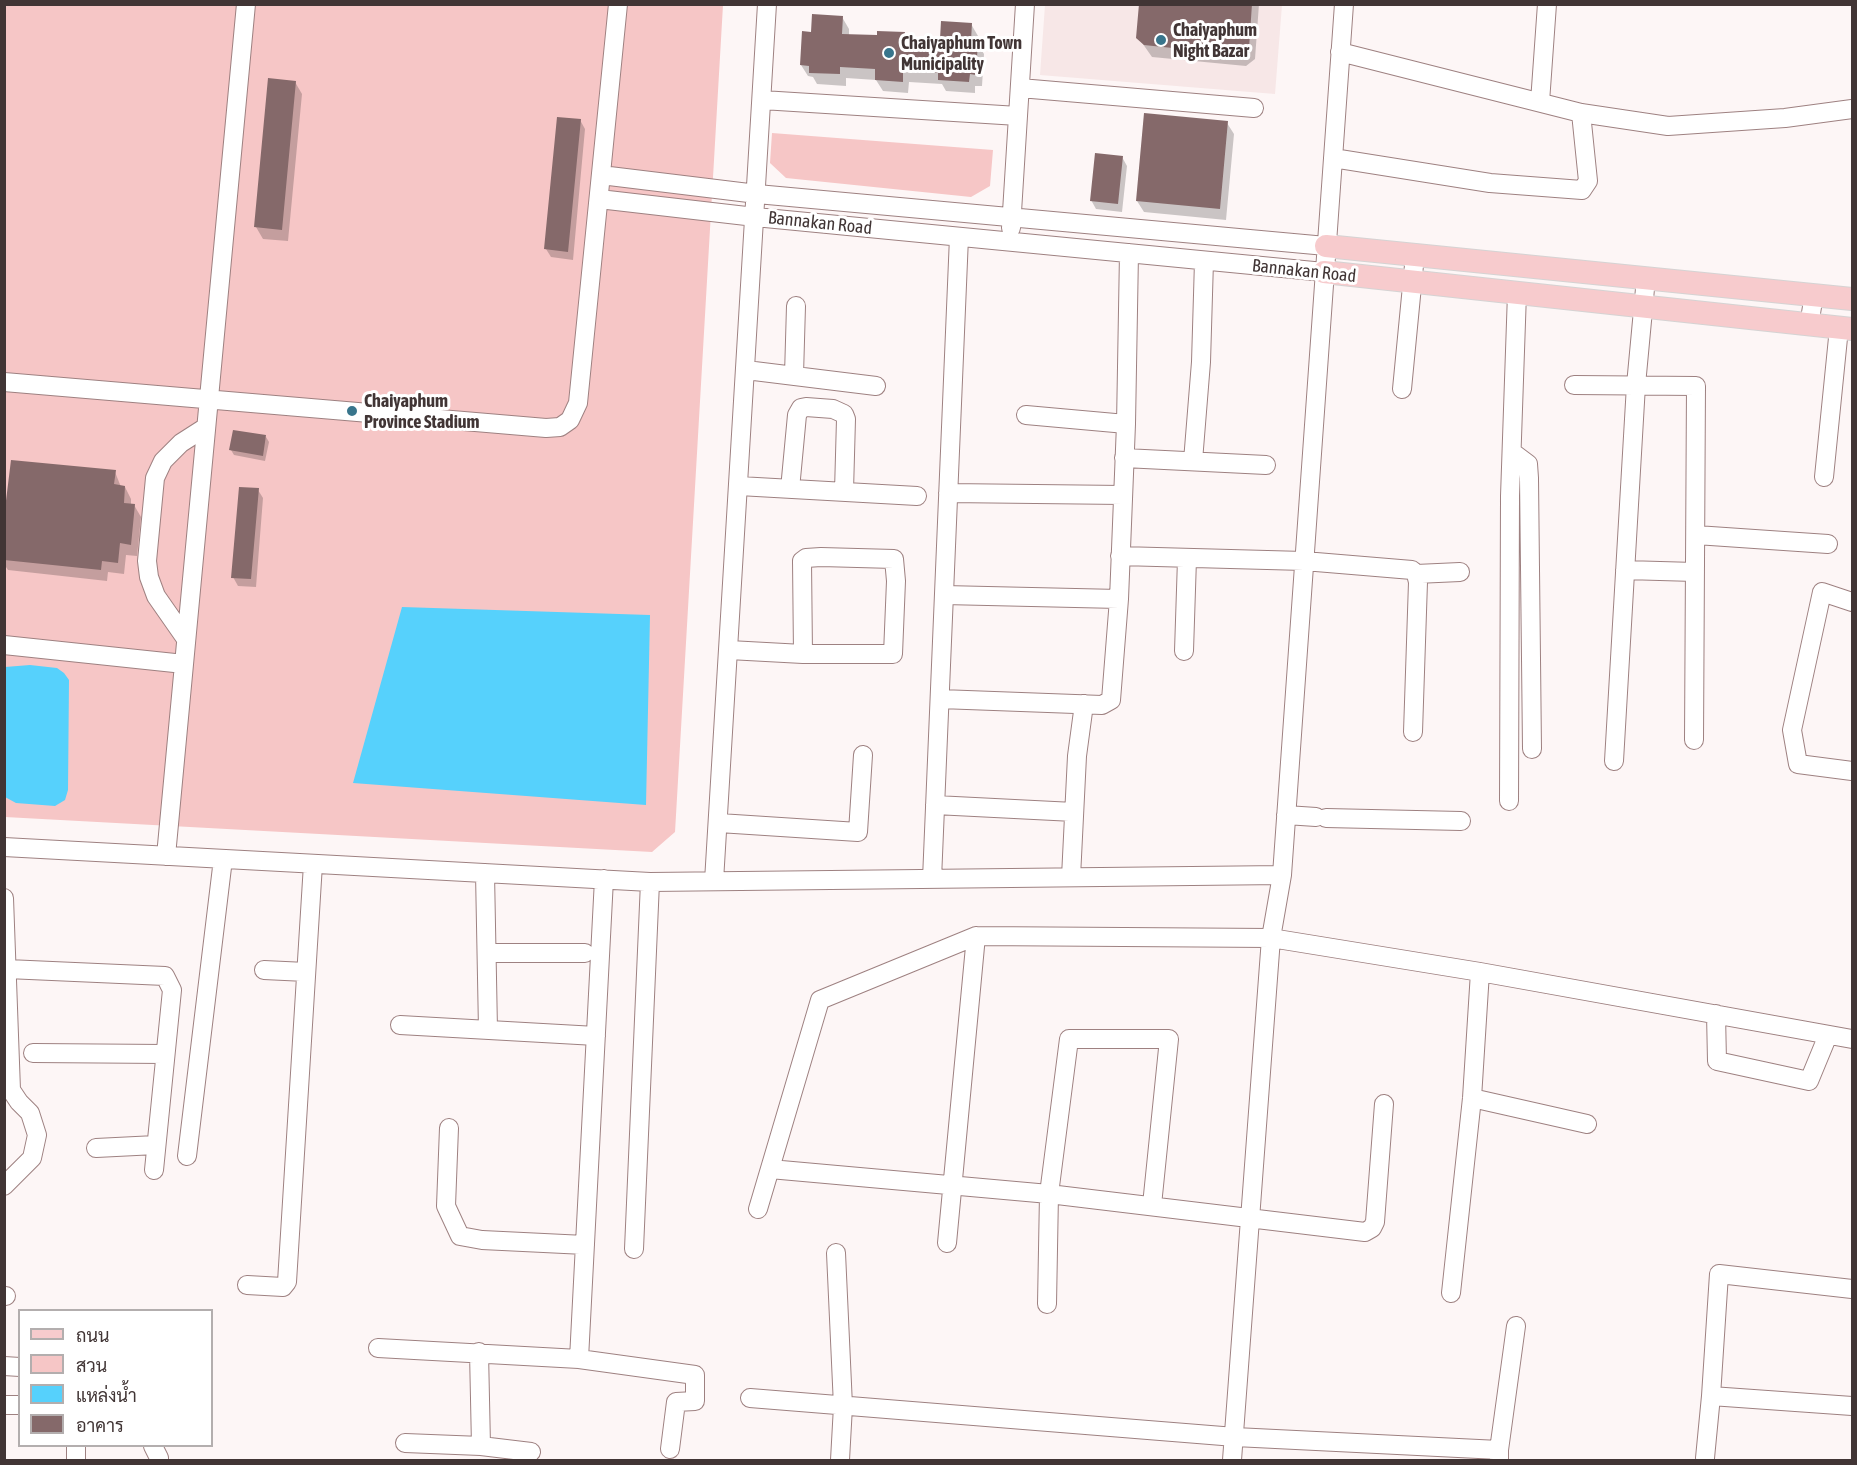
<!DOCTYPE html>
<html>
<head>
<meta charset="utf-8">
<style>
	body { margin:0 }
	#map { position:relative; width:1857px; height:1465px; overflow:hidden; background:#fdf6f6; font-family:"Asap Condensed",Sarabun,sans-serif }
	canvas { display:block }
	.frame { position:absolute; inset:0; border:6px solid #413535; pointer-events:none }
	.legend { position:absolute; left:18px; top:1309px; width:195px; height:138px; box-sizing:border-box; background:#fff; border:2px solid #b3aeae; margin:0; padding:8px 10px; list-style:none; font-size:18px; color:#413535 }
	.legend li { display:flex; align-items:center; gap:12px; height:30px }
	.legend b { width:30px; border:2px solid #b3aeae }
</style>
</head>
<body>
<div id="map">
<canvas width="1857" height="1465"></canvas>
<div class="frame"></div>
<ul class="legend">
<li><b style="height:8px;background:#f7cbcd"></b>ถนน</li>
<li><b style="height:16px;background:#f6c6c6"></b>สวน</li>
<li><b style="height:16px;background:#56d1fc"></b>แหล่งน้ำ</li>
<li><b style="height:16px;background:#85696a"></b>อาคาร</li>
</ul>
</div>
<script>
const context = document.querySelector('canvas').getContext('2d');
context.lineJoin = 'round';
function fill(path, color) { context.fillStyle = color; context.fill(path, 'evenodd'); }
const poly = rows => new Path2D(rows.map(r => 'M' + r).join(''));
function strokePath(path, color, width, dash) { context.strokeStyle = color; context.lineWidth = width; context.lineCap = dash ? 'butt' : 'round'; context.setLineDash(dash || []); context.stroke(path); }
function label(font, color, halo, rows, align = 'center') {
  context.font = font + ' "Asap Condensed",sans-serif'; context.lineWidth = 6; context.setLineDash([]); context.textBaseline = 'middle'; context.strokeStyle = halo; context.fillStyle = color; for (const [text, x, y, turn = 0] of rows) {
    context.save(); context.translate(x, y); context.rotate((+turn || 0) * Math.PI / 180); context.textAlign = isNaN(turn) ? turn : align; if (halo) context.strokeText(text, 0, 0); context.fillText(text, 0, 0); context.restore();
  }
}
fill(poly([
	[1045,5,1282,5,1275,94,1040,75]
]), '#f7e7e7');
fill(poly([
	[5,5,723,5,675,832,652,852,5,817],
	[772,133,993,150,990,186,971,197,786,178,770,163]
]), '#f6c6c6');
fill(poly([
	[402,607,650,615,646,805,353,783],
	[30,665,57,668,64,673,69,680,68,790,65,800,55,806,16,803,5,797,5,667]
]), '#56d1fc');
fill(poly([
	[1141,4,1259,4,1255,59,1246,66,1152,57,1138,37],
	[842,17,849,29,849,36,878,37,904,34,907,39,941,41,971,24,978,36,978,44,984,54,982,86,975,86,975,93,946,91,942,84,909,82,908,93,883,91,876,80,846,78,846,86,817,84,813,77,808,76,801,65,812,33],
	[295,82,302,94,288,241,263,239,256,227],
	[580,120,585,129,573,260,551,257,546,249],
	[1227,123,1234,134,1226,220,1144,212,1137,201],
	[1122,157,1127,166,1122,212,1096,209,1091,200],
	[266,437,269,442,265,461,234,455,231,450],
	[115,472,121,487,125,487,131,499,131,505,134,505,141,517,137,556,126,555,124,574,108,572,107,581,8,570,4,564,4,531],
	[258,490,263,498,256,587,238,586,233,577]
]), '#0003');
fill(poly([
	[1139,4,1252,4,1249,48,1239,55,1144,45,1136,38],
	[812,14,843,16,842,34,877,35,877,31,905,32,904,37,940,39,941,21,972,23,971,41,978,41,976,75,970,74,969,82,938,80,938,73,903,71,903,82,875,80,875,69,840,67,840,74,809,73,809,66,800,65,802,31,811,32],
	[268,78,296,81,282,230,254,227],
	[1144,113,1228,121,1220,209,1136,201],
	[557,117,581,119,568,252,544,249],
	[1095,153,1123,156,1118,204,1090,201],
	[233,430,266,435,263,456,229,450],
	[11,460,116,470,114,484,125,486,124,503,135,504,131,545,120,543,118,563,102,561,101,570,4,560,4,517],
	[239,487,259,488,251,579,231,578]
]), '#85696a');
const minor = poly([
	[1340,52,1581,113,1668,126,1785,118,1852,109],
	[1020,88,1254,108],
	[762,100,1018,116],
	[1540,102,1547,4],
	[1333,158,1490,183,1582,190,1588,181,1581,113],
	[601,175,757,194,1326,246],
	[599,199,755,217,1324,272],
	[1011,228,1025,4],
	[1809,325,1814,295],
	[746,370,876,386],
	[794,375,796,306],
	[4,382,546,428,560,427,570,420,578,403,618,4],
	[1574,385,1696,386,1694,740],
	[1402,389,1415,255],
	[1026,415,1126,424],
	[1512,452,1528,464,1529,478,1532,749],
	[1124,458,1266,465],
	[1193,461,1201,362,1204,261],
	[1824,477,1839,328],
	[739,486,917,496],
	[790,489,797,415,801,408,806,407,833,409,844,414,846,419,844,491],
	[948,493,1123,495],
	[1696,535,1828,544],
	[1120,556,1304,561,1412,570,1416,574,1418,582,1413,732],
	[1625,570,1695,572],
	[1416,574,1460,572],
	[944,595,1119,599],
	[1852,602,1822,592,1792,730,1798,764,1852,771],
	[186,639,156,596,149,577,147,561,155,478,163,461,181,443,206,427],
	[4,645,184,664],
	[729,650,803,654,893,654,896,581,894,559,821,557,806,558,802,561,803,654],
	[1184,651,1187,559],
	[940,699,1102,705,1111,700,1119,599,1126,424,1129,253],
	[1614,761,1636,385,1646,278],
	[1509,801,1510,496,1517,293],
	[935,805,1074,812],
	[1286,815,1316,817],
	[1326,818,1461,821],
	[719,823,858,832,863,755],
	[4,847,650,882,1282,875],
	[166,856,246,4],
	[485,873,488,1030],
	[1071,877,1077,756,1084,704],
	[932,879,959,237],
	[714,881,767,4],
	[4,898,11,1090,19,1102,30,1113,37,1135,32,1158,4,1186],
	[487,953,585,953],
	[7,969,165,976,172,990,154,1170],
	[264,970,306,972],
	[1716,1014,1717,1061,1809,1081,1828,1035],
	[400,1025,596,1036],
	[33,1053,165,1054],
	[1472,1098,1587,1124],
	[449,1128,446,1206,460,1236,482,1240,585,1245],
	[96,1148,156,1145],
	[187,1156,223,859],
	[770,1169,1049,1194,1365,1232,1372,1228,1375,1222,1384,1104],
	[758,1209,820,1000,976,936,1271,938,1480,972,1852,1039],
	[947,1243,976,936],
	[634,1249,650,882],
	[836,1253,843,1406,840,1460],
	[247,1285,283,1287,287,1282,313,864],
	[1852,1289,1719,1274,1711,1396,1852,1406],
	[1451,1293,1472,1098,1480,972],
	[4,1296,6,1296],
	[1047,1304,1049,1194,1069,1039,1169,1039,1152,1205],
	[378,1348,579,1359,695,1375,695,1401,676,1402,670,1449],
	[479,1352,481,1446,531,1452],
	[579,1359,604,879],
	[4,1366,20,1367],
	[750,1398,1235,1437,1499,1450,1499,1460],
	[4,1405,20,1405],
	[405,1443,481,1446],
	[76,1446,76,1460],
	[153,1446,159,1458],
	[1499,1450,1516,1326],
	[1705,1458,1711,1396],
	[1232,1460,1271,938,1282,875,1344,4]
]);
const major = poly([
	[1326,246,1852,299],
	[1324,272,1852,329]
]);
strokePath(minor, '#9e8181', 20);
strokePath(major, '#d5d3d3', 24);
strokePath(minor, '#fff', 18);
strokePath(major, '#f7cbcd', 22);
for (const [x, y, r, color] of [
	[1161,40,6,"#38758c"],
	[889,53,6,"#38758c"],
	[352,411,6,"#38758c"]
]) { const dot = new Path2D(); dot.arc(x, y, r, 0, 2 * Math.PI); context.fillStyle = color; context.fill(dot); strokePath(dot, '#fff', 2); }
label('bold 18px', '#413535', '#fff', [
	["Chaiyaphum",1173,30],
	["Night Bazar",1173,51],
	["Chaiyaphum Town",901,43],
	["Municipality",901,64],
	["Chaiyaphum",364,401],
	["Province Stadium",364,422]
], 'left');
label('18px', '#413535', '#fff', [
	["Bannakan Road",820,223,6],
	["Bannakan Road",1304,271,6]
]);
</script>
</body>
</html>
